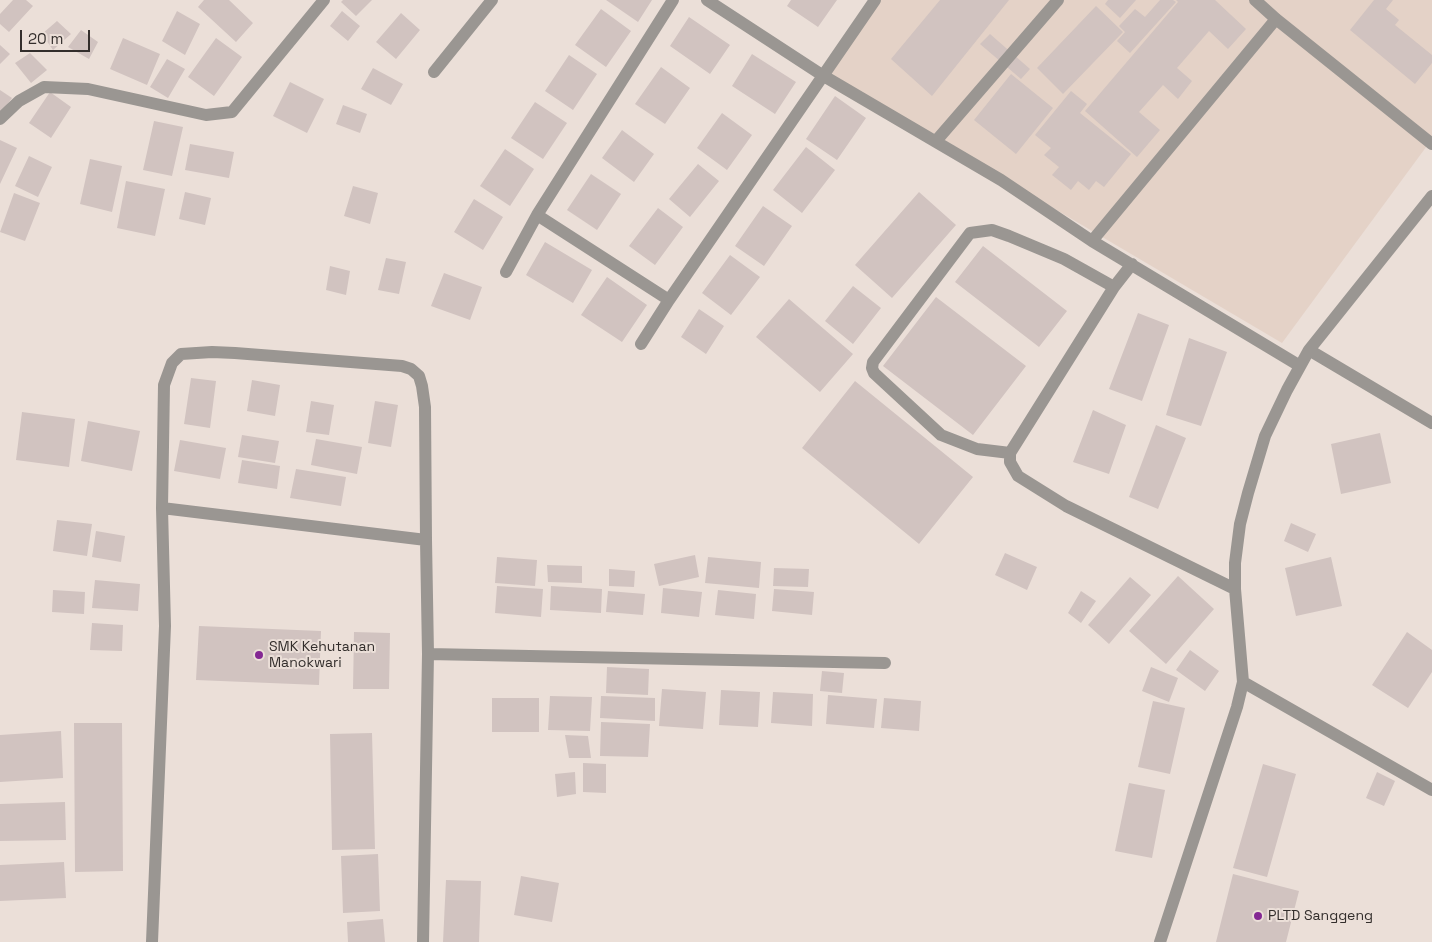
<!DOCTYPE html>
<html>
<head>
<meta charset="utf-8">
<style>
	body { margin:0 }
	#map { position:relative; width:1432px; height:942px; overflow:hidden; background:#ebdfd8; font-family:"Space Grotesk",sans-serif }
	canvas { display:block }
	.scale { position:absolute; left:20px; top:30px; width:70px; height:22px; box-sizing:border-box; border:2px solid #332e2c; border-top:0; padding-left:6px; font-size:15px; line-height:18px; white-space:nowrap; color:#332e2c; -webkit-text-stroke:4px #ebdfd8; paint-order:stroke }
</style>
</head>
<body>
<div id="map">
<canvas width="1432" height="942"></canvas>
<div class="scale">20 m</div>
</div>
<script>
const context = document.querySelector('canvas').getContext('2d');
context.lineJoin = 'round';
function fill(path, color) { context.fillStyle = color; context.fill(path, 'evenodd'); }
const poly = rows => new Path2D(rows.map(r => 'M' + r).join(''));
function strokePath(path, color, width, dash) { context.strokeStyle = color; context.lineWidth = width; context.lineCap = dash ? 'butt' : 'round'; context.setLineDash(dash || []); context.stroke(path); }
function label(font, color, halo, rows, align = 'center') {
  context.font = font + ' "Space Grotesk",sans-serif'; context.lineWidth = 4; context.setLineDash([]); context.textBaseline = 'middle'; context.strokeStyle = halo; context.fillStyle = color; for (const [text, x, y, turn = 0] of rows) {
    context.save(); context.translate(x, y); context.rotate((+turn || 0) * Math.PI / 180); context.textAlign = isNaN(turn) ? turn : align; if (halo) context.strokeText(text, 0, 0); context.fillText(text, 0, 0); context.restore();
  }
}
fill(poly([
	[873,0,1432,0,1432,139,1282,343,826,74]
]), '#e4d2c7');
fill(poly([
	[13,0,26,0,33,6,9,32,0,24,0,14],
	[204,0,229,0,253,23,236,42,198,7],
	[343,0,372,0,356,16,341,2],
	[606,0,652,0,638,22],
	[791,0,837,0,818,27,787,6],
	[940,0,1009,0,932,96,891,59],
	[1108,0,1136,0,1120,18,1105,4],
	[1160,0,1173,0,1176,2,1130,53,1117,41,1125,32,1119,26,1135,9,1145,17],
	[1176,0,1215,0,1246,29,1228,49,1209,31,1177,68,1192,81,1178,99,1163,85,1139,112,1160,130,1137,157,1085,111,1178,2],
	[1374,0,1393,0,1386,9,1399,20,1395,25,1432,55,1432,63,1415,84,1350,30],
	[1096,6,1123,32,1063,94,1037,68],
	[601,9,631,31,606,67,575,45],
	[177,11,200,24,185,55,162,41],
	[342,11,360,26,348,41,330,26],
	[401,13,420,30,396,59,376,42],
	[689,17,730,45,710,74,670,46],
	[57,21,71,34,53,50,42,34],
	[81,30,98,42,89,59,68,47],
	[990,34,1030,69,1021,79,980,44],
	[123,38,160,54,147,85,110,69],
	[216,38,242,57,214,96,188,77],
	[0,45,10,54,0,64],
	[30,53,47,70,31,83,15,63],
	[752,54,796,82,775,114,732,86],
	[569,55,597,74,573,110,545,91],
	[167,59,185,69,168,98,150,87],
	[661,67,690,88,665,124,635,104],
	[373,68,403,84,391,105,361,89],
	[1011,74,1053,108,1016,154,974,120],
	[290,82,324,99,307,133,273,116],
	[0,90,12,98,0,114],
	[1071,91,1087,104,1080,113,1131,154,1104,187,1096,181,1089,190,1078,181,1071,190,1052,175,1059,167,1044,155,1051,148,1035,135],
	[50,92,71,107,51,138,29,123],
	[835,96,866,118,837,160,806,139],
	[535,102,567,123,543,159,511,138],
	[343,105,367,114,360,133,336,124],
	[722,113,752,135,727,170,697,148],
	[154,121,183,127,172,176,143,170],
	[622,130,654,154,634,182,602,158],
	[0,140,17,148,0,184],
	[190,144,234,152,229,178,185,170],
	[806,147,835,170,802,213,773,190],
	[505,149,534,169,510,206,480,186],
	[29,156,52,167,38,197,15,186],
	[90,159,122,166,112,212,80,204],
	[698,164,719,181,690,217,669,199],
	[591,174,621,194,597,230,567,210],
	[126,181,165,189,155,236,117,228],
	[353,186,378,193,370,224,344,216],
	[185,192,211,198,205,225,179,219],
	[919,192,956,225,892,298,855,265],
	[14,193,40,203,25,241,0,232],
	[474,199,503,217,483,250,454,232],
	[763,206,792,226,764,266,735,246],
	[658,208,683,227,655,265,629,246],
	[545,242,592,270,573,303,526,275],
	[983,246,1067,311,1039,347,955,282],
	[730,255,760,277,731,315,702,293],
	[386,258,406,262,399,294,378,290],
	[330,266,350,271,346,295,326,290],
	[444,273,482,287,470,320,431,306],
	[607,277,647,305,622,342,581,315],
	[853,286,881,308,853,344,825,321],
	[936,297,1026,366,973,435,883,366],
	[789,299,853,354,820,392,756,337],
	[699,309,724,326,706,354,681,337],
	[1138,313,1169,325,1142,401,1109,389],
	[1189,338,1227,352,1201,426,1166,415],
	[191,378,216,381,210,428,184,424],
	[252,380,280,385,275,416,247,411],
	[855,381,973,477,919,544,802,448],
	[311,401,334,405,329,435,306,432],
	[375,401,398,405,391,447,368,443],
	[1093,410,1126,425,1109,474,1073,462],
	[22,412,75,419,69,467,16,460],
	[88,421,140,431,132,471,81,461],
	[1156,425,1186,438,1158,509,1129,497],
	[1380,433,1391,483,1341,494,1331,444],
	[242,435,279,441,275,463,238,457],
	[316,439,362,447,357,474,311,465],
	[180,440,226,448,220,479,174,471],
	[242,460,280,466,277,489,238,483],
	[296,469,346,477,341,506,290,498],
	[57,520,92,524,87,556,53,551],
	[1291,523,1316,534,1308,552,1284,541],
	[96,531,125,536,121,562,92,557],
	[1005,553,1037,567,1027,590,995,575],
	[695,555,699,577,659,586,654,564],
	[497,557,537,560,535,586,495,583],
	[708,557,761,562,759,588,705,583],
	[1331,557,1342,606,1296,616,1285,568],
	[547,565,582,566,582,583,548,582],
	[774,568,809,569,808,587,773,586],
	[609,569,635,571,634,587,609,586],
	[1178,576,1214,609,1166,664,1129,631],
	[1130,577,1151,595,1109,644,1088,625],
	[95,580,140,584,138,611,92,608],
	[497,586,543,589,541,617,495,613],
	[551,586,602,589,601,613,550,610],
	[663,588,702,592,699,617,661,613],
	[774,589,814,592,812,615,772,611],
	[53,590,85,592,84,614,52,612],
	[718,590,756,594,754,619,715,615],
	[608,591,645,594,643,615,606,612],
	[1081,591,1096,601,1081,623,1068,613],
	[92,623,123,625,122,651,90,650],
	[199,626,321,631,319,685,196,680],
	[354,632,390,633,389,689,353,689],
	[1407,632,1432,650,1432,672,1408,708,1372,685],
	[1190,650,1219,671,1205,691,1176,670],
	[607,667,649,669,648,695,606,693],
	[1151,667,1178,678,1169,702,1142,691],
	[822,671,844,673,842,693,820,691],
	[662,689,706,692,703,729,659,726],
	[721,690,760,692,758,727,719,725],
	[773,692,813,694,812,726,771,723],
	[828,695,877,699,874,728,826,724],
	[550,696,592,697,590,731,548,730],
	[601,696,655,698,655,721,600,718],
	[492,698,539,698,539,732,492,732],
	[884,698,921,701,919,731,881,728],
	[1153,701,1185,708,1170,774,1138,767],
	[601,722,650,724,648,757,600,756],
	[74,723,122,723,123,871,75,872],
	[61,731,63,778,0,782,0,735],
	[372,733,375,849,332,850,330,734],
	[565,735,588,736,591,758,569,758],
	[583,763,606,764,606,793,583,792],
	[1263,764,1296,774,1267,877,1233,868],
	[575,772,576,794,557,797,555,774],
	[1377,772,1395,781,1384,806,1366,798],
	[1129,783,1165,790,1152,858,1115,851],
	[65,802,66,840,0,841,0,804],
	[378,854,380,911,343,913,341,856],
	[64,862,66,898,0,901,0,865],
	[1233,874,1299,891,1286,942,1216,942],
	[521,876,559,883,552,922,514,915],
	[446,880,481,881,479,942,443,942],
	[383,919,385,942,348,942,347,922]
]), '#d1c3c0');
strokePath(poly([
	[707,0,822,75,1001,180,1092,241,1300,366],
	[1255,0,1276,19,1432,144],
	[434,72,492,0],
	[0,119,19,101,44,87,88,89,206,115,232,112,324,0],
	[936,141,1058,0],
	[537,215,669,300],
	[1092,241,1276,19],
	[1132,264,1114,287,1010,453,1010,462,1018,476,1066,506,1235,589],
	[506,272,537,215,673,0],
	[641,344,669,300,875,0],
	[1309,350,1432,423],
	[1010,453,977,449,941,435,874,373,872,368,873,362,970,233,992,230,1009,236,1064,259,1114,287],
	[162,508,164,385,172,363,181,354,212,352,235,353,402,366,411,369,419,376,422,386,425,407,426,540],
	[428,654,885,663],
	[1243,682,1235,589,1235,563,1240,524,1248,493,1265,436,1287,390,1309,350,1432,196],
	[152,942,165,626,162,508,426,540,428,654,423,942],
	[1160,942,1237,707,1243,682,1432,790]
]), '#9a9692', 12);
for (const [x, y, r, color] of [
	[259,655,5,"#842893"],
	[1258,916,5,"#842893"]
]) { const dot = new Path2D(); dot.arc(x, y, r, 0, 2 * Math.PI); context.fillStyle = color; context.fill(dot); strokePath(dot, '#ebdfd8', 2); }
label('14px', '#332e2c', '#ebdfd8', [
	["SMK Kehutanan",269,647],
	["Manokwari",269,663],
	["PLTD Sanggeng",1268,916]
], 'left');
</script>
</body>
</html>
